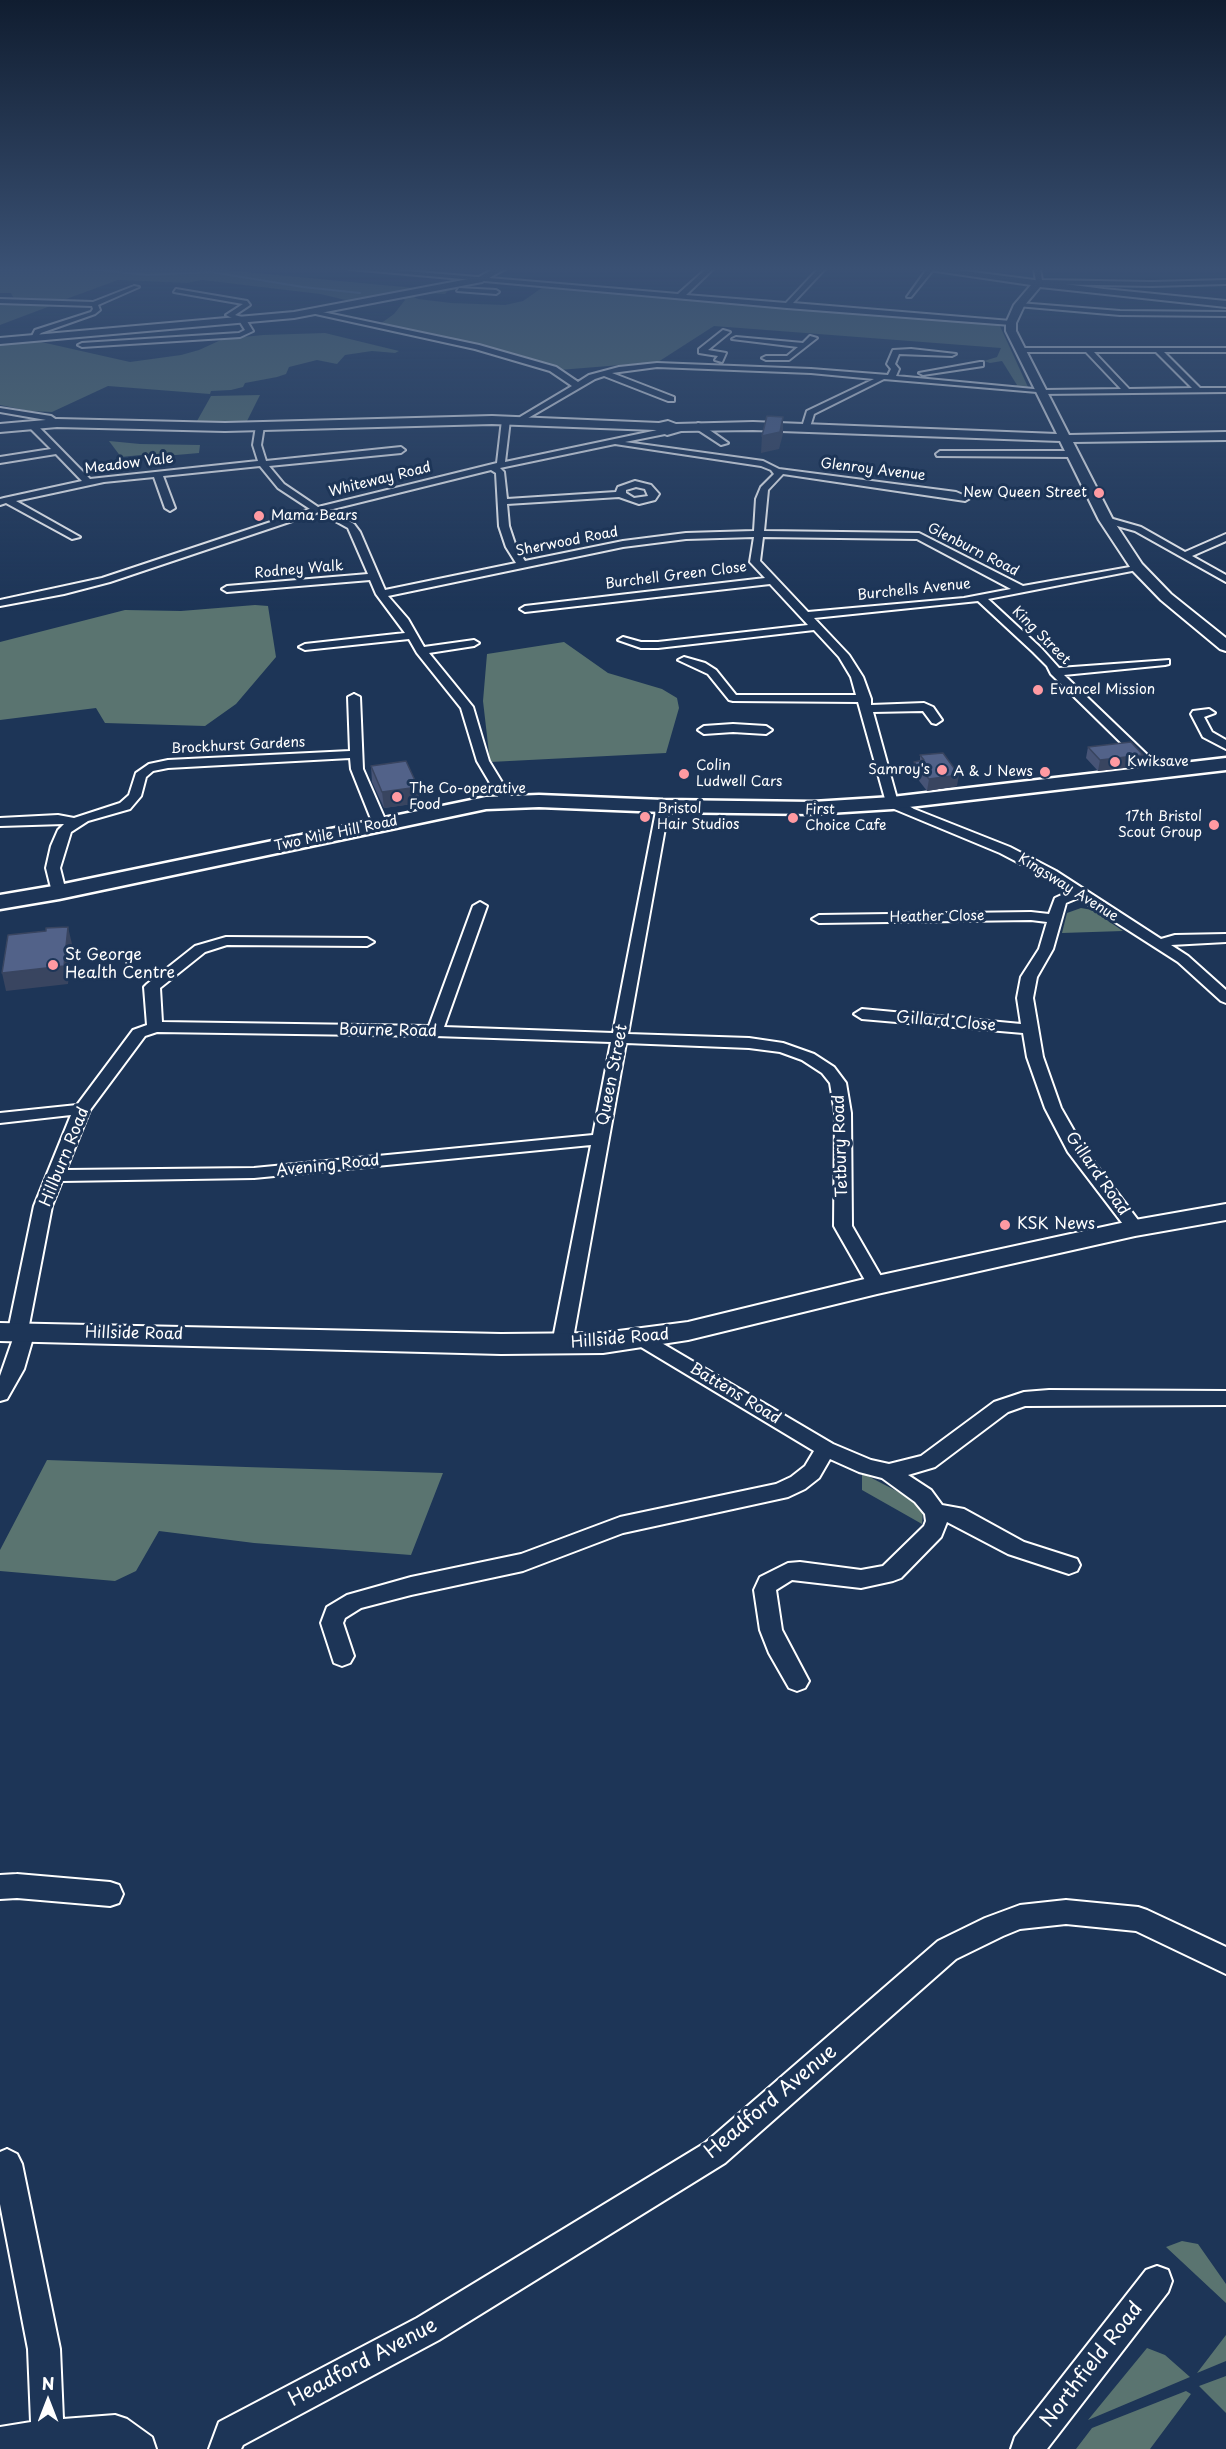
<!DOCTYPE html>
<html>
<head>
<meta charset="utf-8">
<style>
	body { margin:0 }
	#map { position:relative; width:1226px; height:2449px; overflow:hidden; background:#1d3557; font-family:"Playpen Sans",sans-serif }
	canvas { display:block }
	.north { position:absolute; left:18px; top:2371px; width:60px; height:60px; -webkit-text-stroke:4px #1d3557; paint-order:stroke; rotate:0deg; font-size:16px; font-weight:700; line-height:24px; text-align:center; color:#fff }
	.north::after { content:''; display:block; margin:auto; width:21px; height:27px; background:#fff; clip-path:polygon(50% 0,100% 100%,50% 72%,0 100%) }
</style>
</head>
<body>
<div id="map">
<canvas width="1226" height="2449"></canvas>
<div class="north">N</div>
</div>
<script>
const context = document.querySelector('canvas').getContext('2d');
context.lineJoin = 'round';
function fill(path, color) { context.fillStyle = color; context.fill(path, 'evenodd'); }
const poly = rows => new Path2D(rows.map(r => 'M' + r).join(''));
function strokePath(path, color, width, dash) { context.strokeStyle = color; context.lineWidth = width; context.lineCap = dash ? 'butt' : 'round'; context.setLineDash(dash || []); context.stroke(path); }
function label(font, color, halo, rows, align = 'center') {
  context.font = font + ' "Playpen Sans",sans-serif'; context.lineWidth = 6; context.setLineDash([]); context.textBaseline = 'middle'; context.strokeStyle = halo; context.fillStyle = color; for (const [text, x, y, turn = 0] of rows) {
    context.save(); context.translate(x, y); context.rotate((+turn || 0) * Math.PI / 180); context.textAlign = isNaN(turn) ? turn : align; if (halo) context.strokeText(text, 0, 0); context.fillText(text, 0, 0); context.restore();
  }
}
fill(poly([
	[0,269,214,269,415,288,350,301,320,294,202,280,187,283,118,280,61,301,15,301,11,293,0,293],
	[468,285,470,285,456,287,459,289,448,291,445,294,422,293,412,296,418,299,451,303,505,305,523,301,543,287,999,324,1028,387,1015,386,1017,385,1002,361,990,363,984,361,997,357,1001,348,714,326,658,362,559,370,467,342,380,324,394,314,405,300,399,295],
	[0,302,53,305,0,325],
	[325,333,399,351,395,353,372,351,345,355,337,364,317,360,289,367,286,374,277,377,245,383,243,387,231,390,211,391,210,394,108,386,52,412,29,411,0,405,0,344,28,339,130,362,181,355,199,350,223,339,263,335],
	[260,395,247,421,197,421,211,396],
	[109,441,140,444,200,445,199,453,153,457,151,454,121,457],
	[255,605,268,606,276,657,236,704,205,726,105,723,96,708,0,720,0,642,125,610,181,611],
	[564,642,608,673,662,689,677,698,679,708,666,753,490,762,483,701,487,654],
	[1081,908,1092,910,1123,931,1062,933,1067,913],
	[47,1460,246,1467,443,1473,411,1555,254,1543,159,1531,136,1571,115,1581,0,1571,0,1550],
	[862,1473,910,1498,923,1511,922,1524,862,1490],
	[1182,2241,1198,2244,1226,2284,1226,2303,1166,2247],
	[1226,2335,1226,2361,1197,2373],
	[1147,2348,1165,2355,1190,2377,1088,2420],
	[1226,2376,1226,2413,1199,2386],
	[1186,2391,1191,2394,1150,2449,1076,2449,1092,2428]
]), '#5a7470');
strokePath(poly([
	[90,269,147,275,211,272,303,287,360,293]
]), '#8ca4b6', 2);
const street = poly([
	[350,269,383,269,678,294,706,269,713,269,686,295,786,303,818,269,825,269,793,303,1011,321,1015,323,1011,325,787,308,350,269],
	[927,269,933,270,911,297,907,297,927,269],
	[1034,269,1040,269,1042,280,1152,282,1226,280,1226,284,1152,286,1039,284,1036,282,1034,269],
	[134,286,139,287,98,305,100,310,95,314,41,333,36,338,32,336,35,330,91,312,93,309,92,306,0,303,0,299,93,302,134,286],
	[459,288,496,290,499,292,496,294,457,291,459,288],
	[176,289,247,301,250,305,235,315,245,318,253,331,240,337,82,347,78,345,82,343,239,333,245,330,240,322,226,315,243,304,174,292,176,289],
	[1019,303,1120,311,1226,312,1226,316,1120,315,1017,306,1019,303],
	[313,310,479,345,556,367,578,382,589,375,619,367,657,363,811,369,888,375,891,369,887,364,893,350,911,349,956,354,952,356,899,354,895,364,899,369,896,376,1044,390,1121,389,1086,352,1020,352,1016,350,1020,348,1226,348,1226,352,1164,352,1200,388,1226,388,1226,392,1041,394,1037,392,884,379,814,414,810,427,806,430,802,427,807,411,874,379,811,373,657,367,612,373,674,397,674,401,668,401,604,376,595,379,523,421,519,419,520,417,572,386,550,371,475,349,311,313,313,310],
	[1094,352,1156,352,1192,388,1129,389,1094,352],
	[723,330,730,332,708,350,726,353,722,362,715,360,718,356,699,353,699,349,723,330],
	[810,336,817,338,789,360,766,360,762,358,766,356,787,356,798,347,732,339,736,337,803,343,810,336],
	[980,362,983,362,983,366,923,375,919,373,980,362],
	[0,408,51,416,61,423,57,425,46,420,0,412,0,408],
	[506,418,510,420,505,462,667,428,670,429,670,433,625,442,763,461,779,469,956,492,970,498,965,501,783,474,768,490,764,531,919,533,1023,586,1141,565,1142,567,1137,570,988,599,1041,648,1059,668,1169,660,1169,664,1165,665,1064,675,1162,769,1164,772,1162,775,1158,776,1154,775,1051,674,1047,666,1033,652,978,601,814,618,849,655,863,677,871,699,871,705,924,703,933,707,942,720,936,724,932,723,923,711,873,712,897,799,914,809,1010,847,1056,871,1161,939,1175,935,1226,934,1226,942,1171,945,1188,956,1226,990,1226,1003,1221,1001,1178,962,1078,898,1066,903,1053,949,1037,977,1033,998,1043,1057,1061,1108,1085,1150,1141,1224,1144,1228,1141,1232,1129,1232,1068,1152,1045,1108,1027,1057,1023,1033,862,1019,854,1014,862,1009,1021,1024,1017,998,1021,977,1039,949,1047,922,1031,920,819,923,812,919,819,915,1031,912,1049,914,1055,898,1068,892,1046,877,1000,853,887,806,858,702,733,701,729,700,708,674,678,660,684,657,705,663,716,670,736,695,856,695,851,677,839,657,814,630,658,648,641,648,618,640,623,637,641,642,658,642,808,625,770,584,525,612,520,609,525,606,765,578,750,562,754,537,686,539,623,547,388,596,408,619,424,647,474,640,479,643,474,646,429,653,473,707,489,761,514,802,508,806,503,805,477,761,461,708,417,653,409,639,305,650,299,647,305,644,405,633,376,594,370,580,227,592,222,589,227,586,368,574,348,528,319,512,110,582,64,594,0,606,0,600,102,578,310,509,278,488,260,466,163,476,175,508,170,511,165,508,154,477,104,482,16,501,80,537,72,539,6,503,0,505,0,499,4,498,82,481,56,454,0,463,0,457,51,449,30,428,30,424,36,424,90,479,258,461,253,445,256,426,260,423,264,426,261,445,266,461,401,447,405,450,401,453,269,466,284,484,318,507,497,463,502,420,506,418],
	[615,444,761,466,771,470,774,474,761,487,756,499,754,531,686,533,623,541,525,561,516,547,509,526,507,504,619,497,639,504,655,500,659,494,651,485,635,481,618,487,616,492,507,499,504,472,500,468,615,444],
	[491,470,496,473,499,526,506,547,516,563,385,590,360,532,354,524,329,510,491,470],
	[636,487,645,489,648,496,634,498,626,493,626,490,636,487],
	[763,537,917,539,1011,589,964,598,808,612,760,561,763,537],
	[698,423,701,424,728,443,721,445,695,428,694,426,698,423],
	[940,451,1072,451,1076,454,1072,457,937,456,936,454,940,451],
	[1106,517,1141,527,1185,552,1226,534,1226,541,1192,556,1226,575,1226,582,1135,531,1103,522,1101,520,1106,517],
	[354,694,360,697,363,769,387,824,385,827,375,827,373,824,351,769,350,758,168,768,153,771,146,777,141,796,130,809,88,821,71,832,60,868,66,892,59,896,52,892,46,868,51,846,58,830,64,824,0,826,0,818,58,815,74,818,120,803,129,795,136,773,149,764,168,760,350,751,348,697,354,694],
	[1209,709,1215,713,1204,717,1212,732,1226,740,1226,749,1203,737,1191,714,1193,711,1209,709],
	[733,724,766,726,772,730,766,734,733,732,704,734,698,730,704,726,733,724],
	[663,802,669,806,628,1034,749,1038,783,1043,814,1054,834,1067,846,1083,851,1113,852,1226,886,1285,884,1289,877,1291,870,1289,834,1226,835,1113,830,1083,822,1073,802,1060,780,1052,749,1048,626,1043,572,1344,569,1349,562,1351,555,1349,552,1344,591,1145,254,1178,62,1181,52,1206,29,1325,35,1331,24,1369,7,1399,0,1401,0,1376,14,1336,8,1331,34,1206,71,1115,0,1123,0,1113,77,1105,133,1030,147,1025,144,987,147,984,195,946,226,937,367,938,374,942,367,946,227,945,205,952,160,988,162,1022,429,1026,473,906,480,902,487,906,444,1027,613,1033,657,806,663,802],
	[157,1032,435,1036,611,1042,593,1135,254,1168,66,1170,90,1110,145,1036,157,1032],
	[643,1332,833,1444,871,1460,889,1464,921,1456,994,1402,1024,1392,1049,1390,1226,1391,1226,1405,1025,1406,1008,1412,935,1467,908,1475,931,1490,942,1505,964,1509,1024,1542,1077,1559,1080,1565,1077,1571,1069,1574,1008,1554,947,1522,941,1537,901,1578,893,1581,861,1588,792,1580,776,1590,782,1630,809,1681,805,1688,797,1691,789,1688,769,1653,760,1630,754,1590,760,1577,788,1563,800,1562,861,1570,883,1566,924,1526,926,1521,925,1514,915,1502,882,1478,859,1472,830,1459,819,1478,805,1489,788,1497,623,1533,523,1571,411,1595,361,1608,345,1618,343,1623,354,1656,350,1663,342,1666,334,1663,321,1623,327,1607,347,1595,411,1577,521,1554,620,1517,776,1484,791,1477,805,1466,814,1451,636,1344,633,1339,636,1334,643,1332],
	[17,1874,110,1882,119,1885,123,1894,119,1903,110,1906,17,1898,0,1899,0,1875,17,1874],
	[1066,1900,1138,1907,1147,1910,1226,1947,1226,1974,1136,1931,1066,1924,1020,1929,1003,1936,956,1959,725,2163,439,2340,243,2445,241,2449,209,2449,219,2422,417,2318,705,2143,938,1941,985,1918,1020,1905,1066,1900],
	[7,2149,17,2154,22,2164,60,2349,63,2419,115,2415,127,2419,152,2437,156,2449,0,2449,0,2427,31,2422,28,2349,0,2204,0,2152,7,2149],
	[1157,2266,1168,2270,1172,2281,1168,2292,1047,2449,1011,2449,1015,2437,1146,2270,1157,2266]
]);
const secondary = poly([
	[493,269,505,269,482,282,294,318,0,344,0,338,294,312,479,277,493,269],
	[922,269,950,269,1104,289,1226,301,1226,307,1040,287,1024,306,1016,323,1016,331,1069,435,1226,432,1226,440,1073,442,1113,520,1142,564,1171,594,1226,638,1226,651,1220,649,1161,600,1132,570,1099,520,1060,441,753,430,681,431,667,435,655,430,492,424,225,431,57,427,0,432,0,424,57,419,225,423,492,416,659,423,668,421,676,424,753,422,1057,434,1006,331,1006,323,1014,305,1031,285,922,269],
	[1226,1204,1226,1220,1135,1236,877,1294,688,1340,603,1353,501,1354,0,1341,0,1323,501,1334,603,1333,688,1322,877,1276,1135,1220,1226,1204]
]);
const primary = poly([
	[1226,758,1226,770,892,809,813,814,663,812,539,807,486,809,59,899,0,909,0,895,59,885,486,797,539,795,663,800,813,802,892,797,1226,758]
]);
strokePath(street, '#fff', 4);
strokePath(secondary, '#fff', 4);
strokePath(primary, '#fff', 5);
fill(street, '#1d3557');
fill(secondary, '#1d3557');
fill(primary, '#1d3557');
fill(poly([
	[1088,747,1143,755,1141,766,1098,771,1086,758],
	[920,755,957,786,927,791,913,773,914,762,920,761],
	[371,766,418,787,419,803,384,808,372,782]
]), '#475476');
fill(poly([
	[783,417,783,434,779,449,761,453,762,436],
	[1143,755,1141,766,1098,771,1100,760],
	[959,775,957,786,927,791,929,779],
	[418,787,419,803,384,808,382,792],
	[68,927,72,944,68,984,6,991,2,973]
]), '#394560');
const building = poly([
	[767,416,783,417,780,432,762,436,767,416],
	[1131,742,1143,755,1100,760,1088,747,1131,742],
	[943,753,959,775,929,779,914,762,924,760,920,755,943,753],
	[406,761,418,787,382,792,371,766,406,761],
	[68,927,64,966,2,973,8,935,46,931,46,928,68,927]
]);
fill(building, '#526289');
strokePath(building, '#394560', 1.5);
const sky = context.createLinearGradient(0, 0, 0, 612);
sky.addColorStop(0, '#101d30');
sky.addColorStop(0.44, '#3a5174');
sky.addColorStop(1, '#3a517400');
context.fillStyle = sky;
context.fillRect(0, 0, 1226, 612);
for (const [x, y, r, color] of [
	[1099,493,6,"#ff9aa2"],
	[259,516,6,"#ff9aa2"],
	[1038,690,6,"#ff9aa2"],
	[1115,762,6,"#ff9aa2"],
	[942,770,6,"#ff9aa2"],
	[1045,772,6,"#ff9aa2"],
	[684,774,6,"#ff9aa2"],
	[397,797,6,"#ff9aa2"],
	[645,817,6,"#ff9aa2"],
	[793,818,6,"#ff9aa2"],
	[1214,825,6,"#ff9aa2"],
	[53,965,6,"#ff9aa2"],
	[1005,1225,6,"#ff9aa2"]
]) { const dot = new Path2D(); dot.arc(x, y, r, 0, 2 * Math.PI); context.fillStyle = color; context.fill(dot); strokePath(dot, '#1d3557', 2); }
label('14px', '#fff', '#1d3557', [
	["Meadow Vale",129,464,-7],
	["Glenroy Avenue",873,470,7],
	["Whiteway Road",380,480,-14],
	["Sherwood Road",567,542,-11],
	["Glenburn Road",973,550,27],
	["Rodney Walk",299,570,-5],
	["Burchell Green Close",676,576,-7],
	["Burchells Avenue",914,590,-6],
	["King Street",1041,636,45],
	["Brockhurst Gardens",238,746,-3],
	["Two Mile Hill Road",336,834,-12],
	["Kingsway Avenue",1068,888,32],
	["Heather Close",937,917,-1]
]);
label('14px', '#fff', '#1d3557', [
	["New Queen Street",1087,493,"right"],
	["Mama Bears",271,516],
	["Evancel Mission",1050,690],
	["Kwiksave",1127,762],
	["Colin",696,766],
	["Ludwell Cars",696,782],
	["Samroy's",930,770,"right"],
	["A & J News",1033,772,"right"],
	["The Co-operative",409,789],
	["Food",409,805],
	["Bristol",657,809],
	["Hair Studios",657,825],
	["First",805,810],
	["Choice Cafe",805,826],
	["17th Bristol",1202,817,"right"],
	["Scout Group",1202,833,"right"]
], 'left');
label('16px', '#fff', '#1d3557', [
	["St George",65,956],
	["Health Centre",65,974],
	["KSK News",1017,1225]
], 'left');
label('16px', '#fff', '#1d3557', [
	["Gillard Close",946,1022,5],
	["Bourne Road",388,1031,1],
	["Queen Street",613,1075,-79],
	["Tetbury Road",841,1146,-92],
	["Hillburn Road",65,1157,-68],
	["Avening Road",328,1166,-6],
	["Gillard Road",1097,1174,55],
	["Hillside Road",134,1334,1],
	["Hillside Road",620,1339,-5],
	["Battens Road",735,1394,31]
]);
label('20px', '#fff', '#1d3557', [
	["Headford Avenue",771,2102,-40],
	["Headford Avenue",363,2363,-28],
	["Northfield Road",1092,2365,-52]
]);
</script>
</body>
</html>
